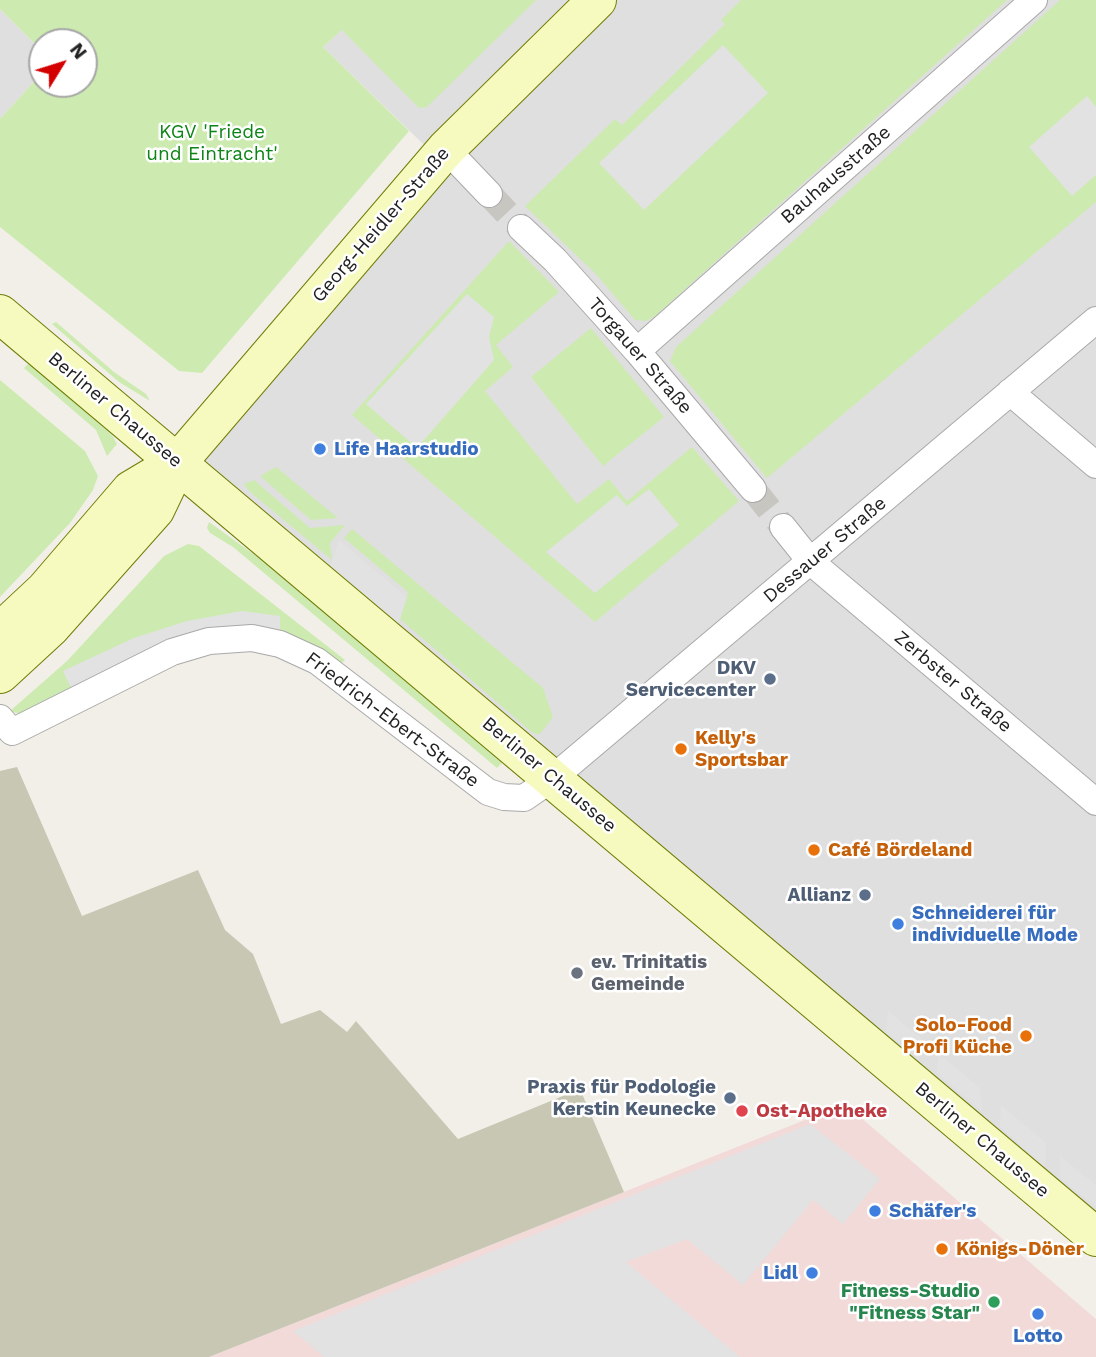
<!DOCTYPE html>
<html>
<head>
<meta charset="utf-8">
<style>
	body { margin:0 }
	#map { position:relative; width:1096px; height:1357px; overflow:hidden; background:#f2efe9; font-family:"Work Sans",sans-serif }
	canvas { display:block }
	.north { position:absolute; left:28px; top:28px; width:70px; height:70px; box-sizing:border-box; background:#fff; border:2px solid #a7a7a7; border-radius:50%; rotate:52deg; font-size:19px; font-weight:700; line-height:28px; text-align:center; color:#222 }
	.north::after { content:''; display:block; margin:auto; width:24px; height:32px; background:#d40000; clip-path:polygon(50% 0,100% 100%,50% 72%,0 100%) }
</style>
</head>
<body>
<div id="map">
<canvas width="1096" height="1357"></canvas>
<div class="north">N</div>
</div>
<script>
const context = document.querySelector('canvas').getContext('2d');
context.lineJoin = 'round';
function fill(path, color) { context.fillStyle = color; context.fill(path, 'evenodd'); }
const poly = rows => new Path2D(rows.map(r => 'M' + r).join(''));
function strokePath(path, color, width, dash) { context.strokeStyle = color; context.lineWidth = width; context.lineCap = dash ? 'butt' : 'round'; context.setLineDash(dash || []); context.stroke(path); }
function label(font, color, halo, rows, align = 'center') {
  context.font = font + ' "Work Sans",sans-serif'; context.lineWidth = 5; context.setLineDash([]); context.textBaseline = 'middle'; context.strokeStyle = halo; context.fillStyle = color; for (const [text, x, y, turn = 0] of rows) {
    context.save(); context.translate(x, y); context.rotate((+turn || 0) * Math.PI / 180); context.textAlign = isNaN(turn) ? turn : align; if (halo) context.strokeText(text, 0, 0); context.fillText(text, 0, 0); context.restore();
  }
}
fill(poly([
	[375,0,1096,0,1096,1231,189,465,449,169,323,47],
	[0,9,42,51,42,73,0,119]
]), '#e0dfdf');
fill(poly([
	[845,1104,1096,1319,1096,1357,209,1357]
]), '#f2dad9');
fill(poly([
	[17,767,82,916,198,870,225,930,253,954,281,1024,320,1010,347,1032,356,1021,458,1139,580,1089,624,1192,209,1357,0,1357,0,771]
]), '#c7c7b4');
fill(poly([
	[0,0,536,0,427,107,419,108,342,30,323,47,409,131,202,373,179,371,0,227,0,119,42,73,42,84,84,84,84,42,42,42,42,51,0,9],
	[741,0,1007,0,655,316,646,321,635,320,596,274,525,206,615,119,622,125,725,24,721,20],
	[1060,0,1096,0,1096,202,767,478,670,361,676,347],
	[509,241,559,292,496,345,513,367,485,391,577,504,609,479,627,501,692,447,739,501,595,622,352,415],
	[56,322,114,372,146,394,150,401,119,382,52,324],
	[591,328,664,417,603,466,531,377],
	[29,363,112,435,117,444,107,456,96,430,24,368],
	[0,380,85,451,98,476,93,490,70,523,0,597],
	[276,467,338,518,311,520,260,476],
	[254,480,310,528,345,525,330,543,332,560,249,491,244,484],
	[209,522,270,566,502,763,497,768,233,547,210,533,207,528],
	[352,529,543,688,553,717,540,734,533,733,400,619,408,592,344,538],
	[188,544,199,546,345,660,337,667,280,640,64,671,73,691,24,715,10,711,67,661,164,556]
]), '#cdebb0');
fill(poly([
	[723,45,768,93,644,210,599,163],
	[1087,96,1096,107,1096,175,1072,196,1029,147],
	[467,294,494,317,489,337,494,360,417,448,366,404],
	[649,489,679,525,595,593,546,552,617,495,627,506],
	[339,540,407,597,393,642,324,585],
	[242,611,280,616,280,644,252,638,76,698,63,671,134,638,187,621],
	[888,1011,922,1039,919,1059,886,1033],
	[938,1053,980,1088,982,1112,937,1073],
	[1001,1105,1046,1143,1045,1168,1000,1127],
	[810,1124,880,1179,843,1224,813,1200,743,1285,687,1239,626,1262,740,1357,324,1357,293,1331],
	[1060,1156,1096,1185,1096,1207,1060,1179]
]), '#e2e2e2');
strokePath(poly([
	[489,194,521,228],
	[753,489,783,527]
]), '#c8c6c1', 26, [26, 13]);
const street = poly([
	[446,149,489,194],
	[521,228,555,260,637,351,753,489],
	[637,351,1034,0],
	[1010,392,1096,465],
	[783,527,811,562,1096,802],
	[0,718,12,732,172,652,209,641,252,638,280,644,317,661,488,792,504,797,524,798,553,778,1096,320]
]);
const secondary = poly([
	[0,314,1096,1237],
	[0,632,45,590,131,490,178,462],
	[0,674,51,627,155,510,178,462,446,149,597,0]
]);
strokePath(street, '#a9a9a9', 28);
strokePath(secondary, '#707d05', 40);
strokePath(street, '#fff', 26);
strokePath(secondary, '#f7fabf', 38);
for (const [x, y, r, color] of [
	[320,449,7,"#3f7fe0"],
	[770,679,7,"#5c6f8a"],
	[681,749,7,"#e8710a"],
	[814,850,7,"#e8710a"],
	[865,895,7,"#5c6f8a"],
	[898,924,7,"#3f7fe0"],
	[577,973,7,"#6b7280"],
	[1026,1036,7,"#e8710a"],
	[730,1098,7,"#5c6f8a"],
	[742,1111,7,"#e0444e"],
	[875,1211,7,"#3f7fe0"],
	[942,1249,7,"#e8710a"],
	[812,1273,7,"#3f7fe0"],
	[994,1302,7,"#2e9e5b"],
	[1038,1314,7,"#3f7fe0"]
]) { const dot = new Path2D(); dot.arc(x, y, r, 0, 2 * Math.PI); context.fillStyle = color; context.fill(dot); strokePath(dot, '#fff', 2.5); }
label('19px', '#0c8416', '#fff', [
	["KGV 'Friede",212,132],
	["und Eintracht'",212,154]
]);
label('19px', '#222', '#fff', [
	["Bauhausstraße",836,175,-41],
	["Georg-Heidler-Straße",381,225,-49],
	["Torgauer Straße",640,356,49],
	["Berliner Chaussee",115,410,40],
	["Dessauer Straße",825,550,-40],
	["Zerbster Straße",953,682,40],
	["Friedrich-Ebert-Straße",392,720,37],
	["Berliner Chaussee",549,775,40],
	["Berliner Chaussee",982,1140,40]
]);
label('bold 19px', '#366cbe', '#fff', [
	["Life Haarstudio",334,449],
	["Schneiderei für",912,913],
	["individuelle Mode",912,935],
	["Schäfer's",889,1211],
	["Lidl",798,1273,"right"],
	["Lotto",1038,1336,"center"]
], 'left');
label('bold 19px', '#4e5e75', '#fff', [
	["DKV",756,668],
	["Servicecenter",756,690],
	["Allianz",851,895],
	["Praxis für Podologie",716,1087],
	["Kerstin Keunecke",716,1109]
], 'right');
label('bold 19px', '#c56008', '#fff', [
	["Kelly's",695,738],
	["Sportsbar",695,760],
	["Café Bördeland",828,850],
	["Solo-Food",1012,1025,"right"],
	["Profi Küche",1012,1047,"right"],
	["Königs-Döner",956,1249]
], 'left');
label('bold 19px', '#5b616d', '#fff', [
	["ev. Trinitatis",591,962],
	["Gemeinde",591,984]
], 'left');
label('bold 19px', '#be3a42', '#fff', [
	["Ost-Apotheke",756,1111]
], 'left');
label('bold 19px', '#27864d', '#fff', [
	["Fitness-Studio",980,1291],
	["\"Fitness Star\"",980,1313]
], 'right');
</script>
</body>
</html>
